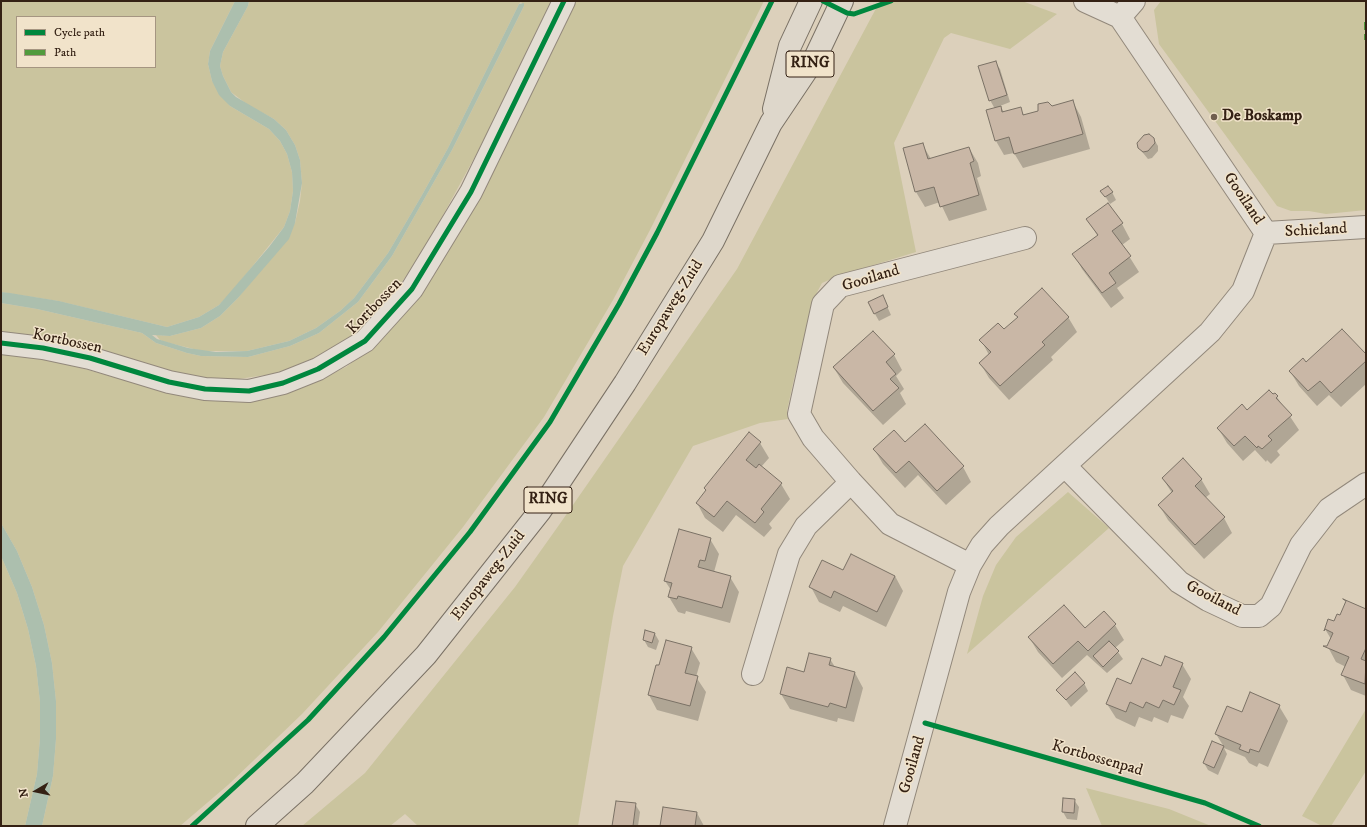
<!DOCTYPE html>
<html>
<head>
<meta charset="utf-8">
<style>
	body { margin:0 }
	#map { position:relative; width:1367px; height:827px; overflow:hidden; background:#dcd0bb; font-family:"IM FELL DW Pica",serif }
	canvas { display:block }
	.frame { position:absolute; inset:0; border:2px solid #342114; pointer-events:none }
	.legend { position:absolute; left:16px; top:16px; width:140px; height:52px; box-sizing:border-box; background:#f1e3ca; border:1px solid #a59581; margin:0; padding:5px 7px; list-style:none; font-size:12px; color:#342114 }
	.legend li { display:flex; align-items:center; gap:8px; height:20px }
	.legend b { width:20px; border:1px solid #a59581 }
	.north { position:absolute; left:16px; top:771px; width:40px; height:40px; -webkit-text-stroke:3px #f1e3ca; paint-order:stroke; rotate:261deg; font-size:11px; font-weight:700; line-height:16px; text-align:center; color:#342114 }
	.north::after { content:''; display:block; margin:auto; width:14px; height:18px; background:#342114; clip-path:polygon(50% 0,100% 100%,50% 72%,0 100%) }
</style>
</head>
<body>
<div id="map">
<canvas width="1367" height="827"></canvas>
<div class="frame"></div>
<ul class="legend">
<li><b style="height:5px;background:#00873e"></b>Cycle path</li>
<li><b style="height:5px;background:#519b3d"></b>Path</li>
</ul>
<div class="north">N</div>
</div>
<script>
const context = document.querySelector('canvas').getContext('2d');
context.lineJoin = 'round';
function fill(path, color) { context.fillStyle = color; context.fill(path, 'evenodd'); }
const poly = rows => new Path2D(rows.map(r => 'M' + r).join(''));
function strokePath(path, color, width, dash) { context.strokeStyle = color; context.lineWidth = width; context.lineCap = dash ? 'butt' : 'round'; context.setLineDash(dash || []); context.stroke(path); }
function label(font, color, halo, rows, align = 'center') {
  context.font = font + ' "IM FELL DW Pica",serif'; context.lineWidth = 3; context.setLineDash([]); context.textBaseline = 'middle'; context.strokeStyle = halo; context.fillStyle = color; for (const [text, x, y, turn = 0] of rows) {
    context.save(); context.translate(x, y); context.rotate((+turn || 0) * Math.PI / 180); context.textAlign = isNaN(turn) ? turn : align; if (halo) context.strokeText(text, 0, 0); context.fillText(text, 0, 0); context.restore();
  }
}
fill(poly([
	[1,1,235,1,210,51,208,64,212,81,230,106,269,129,280,141,287,154,292,172,293,191,290,211,284,227,231,293,219,305,199,317,167,327,58,301,1,292],
	[17,17,155,17,155,67,17,67],
	[249,1,552,1,478,151,424,250,383,309,361,330,340,345,314,360,279,373,225,381,198,378,30,336,1,331,1,303,37,309,142,333,156,343,187,353,201,356,248,357,290,346,319,333,358,302,392,256,452,150,524,6,521,2,519,4,448,148,422,195,388,253,354,298,340,311,316,328,289,341,247,351,202,351,165,342,160,340,156,335,170,336,201,328,220,316,238,298,295,223,300,201,302,183,300,160,295,145,286,130,274,119,248,105,231,92,223,76,220,66,223,52,248,6],
	[574,1,764,1,650,230,613,300,544,417,463,527,378,632,302,714,228,785,180,826,42,826,53,776,56,739,56,701,52,663,44,625,32,587,17,551,1,523,1,352,60,362,173,394,198,399,226,401,246,400,292,390,319,380,346,367,370,349,406,313,422,291],
	[880,1,1022,1,1057,14,1010,49,951,33,944,38,894,143,916,252,838,276,822,283,814,298,793,383,787,411,788,419,760,423,693,446,623,566,613,616,578,826,418,826,405,814,390,826,302,826,365,773,515,587,559,525,737,269],
	[1161,1,1366,1,1366,210,1326,214,1309,211,1291,211,1277,206,1159,44,1154,10],
	[1068,492,1109,528,967,654,983,596,996,565,1016,537],
	[1,556,17,593,28,629,36,666,40,702,40,738,37,774,25,826,1,826],
	[1366,709,1366,771,1331,826,1322,826,1302,816],
	[1086,788,1169,809,1211,826,1102,826]
]), '#cac49e');
fill(poly([
	[235,1,249,1,248,6,223,52,220,66,223,76,231,92,236,97,274,119,286,130,295,145,300,160,302,183,295,223,289,239,238,298,220,316,201,328,170,336,152,335,157,339,188,348,216,352,247,351,289,341,316,328,340,311,354,298,388,253,422,195,448,148,519,4,524,3,524,6,452,150,392,256,358,302,319,333,290,346,248,357,201,356,187,353,156,343,142,333,37,309,1,303,1,292,10,293,59,301,167,327,199,317,219,305,269,247,284,227,290,211,293,191,292,172,287,154,280,141,269,129,230,106,219,95,212,81,208,64,210,51],
	[1,523,17,551,32,587,44,625,52,663,56,701,56,739,53,776,42,826,25,826,37,774,40,738,40,702,36,666,28,629,17,593,1,556]
]), '#acbfae');
fill(poly([
	[995,62,1000,69,1010,102,1000,106,1004,112,1020,108,1024,115,1073,102,1081,117,1090,149,1023,168,1014,153,1004,155,996,141,995,109,990,100],
	[1153,138,1158,146,1158,151,1152,158,1148,159,1139,148],
	[922,144,931,159,969,148,978,163,981,176,977,178,987,210,949,221,940,202,925,207,916,192,904,149],
	[1102,191,1112,192,1116,200,1110,204],
	[1088,219,1122,224,1130,239,1122,245,1139,272,1117,288,1124,298,1111,308,1082,269,1074,254,1098,237],
	[886,304,891,315,879,321,875,314],
	[1015,314,1068,317,1077,332,1051,357,1053,360,1009,400,989,378,980,363,989,355,981,340,1004,331,1018,318],
	[873,332,894,355,902,370,896,376,904,389,900,393,906,404,883,425,843,383,834,368],
	[1366,356,1366,384,1341,407,1329,395,1317,406,1299,386,1290,371,1306,364],
	[1269,391,1277,397,1299,430,1277,451,1280,455,1271,464,1267,460,1266,462,1255,450,1243,461,1227,443,1218,428,1247,412],
	[760,443,769,458,761,467,781,484,790,499,769,524,772,528,764,537,736,515,723,532,705,518,697,503],
	[905,443,963,467,971,482,946,505,918,475,905,488,883,464,874,449],
	[1163,479,1201,479,1210,494,1205,498,1224,518,1232,533,1204,559,1168,520,1159,505,1172,493],
	[710,539,719,554,714,572,730,577,739,592,730,623,686,611,685,614,678,612,669,597,671,590,665,581],
	[844,572,895,576,903,591,886,627,843,606,840,612,819,602,811,587],
	[1366,610,1366,696,1351,690,1343,675,1346,667,1336,662,1328,647,1331,639,1325,629,1341,617],
	[1104,612,1115,625,1124,640,1115,648,1123,659,1107,673,1087,655,1062,678,1038,652,1029,637,1085,629],
	[655,634,659,641,656,650,648,647,644,640],
	[691,648,700,663,696,677,706,692,698,721,657,710,649,695,660,666],
	[830,659,835,667,855,673,863,688,854,722,838,718,837,722,790,709,781,694,805,673],
	[1182,664,1191,679,1183,697,1189,706,1183,719,1171,715,1168,723,1154,717,1152,722,1139,717,1135,727,1116,718,1107,704,1131,686,1161,668],
	[1084,683,1088,691,1071,707,1058,690],
	[1279,706,1288,721,1268,767,1259,763,1257,767,1249,763,1245,757,1224,748,1227,754,1218,775,1208,770,1204,763,1213,742,1224,747,1216,734,1242,714],
	[1074,800,1079,807,1077,820,1067,819,1063,812],
	[635,804,640,812,638,826,613,826],
	[697,813,704,826,661,826]
]), '#0003');
const building = poly([
	[996,61,1007,95,989,101,978,66,996,61],
	[1073,100,1083,134,1014,154,1009,137,995,141,986,110,1001,106,1002,112,1021,107,1023,115,1038,111,1038,104,1048,102,1052,106,1073,100],
	[1149,134,1154,138,1155,143,1148,151,1143,152,1138,148,1137,143,1144,135,1149,134],
	[923,143,928,159,969,147,974,161,970,163,979,195,940,207,934,187,915,192,903,148,923,143],
	[1108,186,1113,192,1105,197,1100,191,1108,186],
	[1108,203,1123,223,1112,231,1131,256,1109,273,1116,283,1102,293,1072,254,1098,235,1086,219,1108,203],
	[1042,288,1069,317,1042,342,1045,345,1000,386,979,363,991,352,979,340,998,323,1004,329,1018,317,1014,314,1042,288],
	[883,295,888,307,874,314,868,302,883,295],
	[1342,329,1366,354,1366,361,1331,393,1320,381,1308,391,1289,371,1303,358,1306,362,1342,329],
	[873,331,895,354,886,362,896,374,890,379,899,388,873,411,833,367,873,331],
	[1269,390,1273,394,1275,393,1278,396,1276,398,1292,415,1268,436,1272,440,1262,449,1258,446,1257,448,1245,436,1234,446,1217,428,1242,404,1247,410,1269,390],
	[925,424,964,466,937,491,909,461,896,473,873,449,894,430,905,442,925,424],
	[749,432,761,442,746,460,756,468,759,464,782,483,761,509,764,512,755,523,727,501,714,517,696,503,706,490,704,488,749,432],
	[1183,458,1202,479,1195,486,1225,517,1195,545,1158,505,1173,491,1162,478,1183,458],
	[679,529,711,538,705,561,700,560,698,567,731,576,722,608,678,596,677,599,668,597,672,583,664,581,679,529],
	[851,554,895,576,877,612,834,591,831,598,809,587,822,560,843,570,851,554],
	[1343,599,1366,609,1366,648,1361,659,1366,661,1365,684,1341,675,1349,657,1323,646,1327,646,1333,633,1325,629,1324,631,1328,619,1334,621,1337,614,1340,615,1346,601,1343,599],
	[1064,605,1085,628,1104,611,1116,624,1088,651,1078,641,1053,664,1028,637,1064,605],
	[645,630,655,633,652,643,643,640,645,630],
	[666,640,692,647,685,673,698,676,690,706,648,695,656,665,659,665,666,640],
	[1109,641,1119,651,1103,667,1093,656,1109,641],
	[809,653,831,658,829,665,855,672,846,708,830,703,828,707,780,694,787,667,804,672,809,653],
	[1165,656,1183,663,1173,687,1181,690,1174,705,1163,700,1159,708,1146,702,1143,708,1130,702,1126,712,1106,704,1117,678,1131,684,1142,658,1161,666,1165,656],
	[1075,672,1085,683,1066,700,1056,690,1075,672],
	[1250,692,1280,705,1259,752,1250,749,1249,753,1239,749,1241,745,1215,734,1227,706,1242,712,1250,692],
	[1212,741,1224,746,1214,768,1203,763,1212,741],
	[1063,798,1075,799,1074,813,1062,812,1063,798],
	[616,801,636,803,633,826,612,826,616,801],
	[663,807,697,812,695,826,660,826,663,807]
]);
fill(building, '#c9b7a6');
strokePath(building, '#7a7165', 1);
const minor = poly([
	[1120,17,1134,1],
	[1266,233,1366,227],
	[1,343,43,348,90,358,169,382,205,389,249,391,283,383,318,369,365,341,412,289,471,192,564,1],
	[1066,467,1179,582,1208,600,1242,616,1259,616,1271,606,1301,545,1329,509,1366,484],
	[970,565,890,524,851,482,813,438,799,414,823,304,840,286,1025,238],
	[753,674,789,554,806,526,851,482],
	[895,826,959,592,970,565,982,545,999,526,1210,332,1243,291,1266,233,1120,17,1085,1]
]);
const major = poly([
	[774,109,790,46,811,1],
	[257,826,305,783,426,655,540,511,625,383,713,241,771,123,816,56,842,1]
]);
strokePath(minor, '#92887b', 24);
strokePath(major, '#7a7165', 24);
strokePath(minor, '#e3ddd3', 22);
strokePath(major, '#ded7cb', 22);
strokePath(poly([
	[1366,22,1366,40]
]), '#519b3d', 4, [8, 4]);
strokePath(poly([
	[823,1,847,13,854,14,891,1],
	[1,343,43,348,90,358,169,382,205,389,249,391,283,383,318,369,365,341,412,289,471,192,564,1],
	[925,723,1205,803,1259,826],
	[192,826,308,720,384,637,470,532,550,422,619,304,657,233,772,1]
]), '#00873e', 5);
for (const [x, y, r, color] of [
	[1214,117,4,"#6f5e4e"]
]) { const dot = new Path2D(); dot.arc(x, y, r, 0, 2 * Math.PI); context.fillStyle = color; context.fill(dot); strokePath(dot, '#f1e3ca', 1.5); }
for (const [x, y, w] of [
	[810,64,48],
	[548,500,48]
]) { const box = new Path2D(); box.roundRect(x - w / 2, y - 13, w, 26, 3); context.fillStyle = '#f1e3ca'; context.fill(box); strokePath(box, '#342114', 1); }
label('bold 15px', '#342114', null, [
	["RING",810,64],
	["RING",548,500]
]);
label('bold 16px', '#342114', '#f1e3ca', [
	["De Boskamp",1222,117]
], 'left');
label('16px', '#342114', '#f1e3ca', [
	["Gooiland",1243,199,56],
	["Schieland",1316,231,-3],
	["Gooiland",871,279,-17],
	["Kortbossen",375,307,-46],
	["Europaweg-Zuid",671,308,-58],
	["Kortbossen",67,342,12],
	["Europaweg-Zuid",489,576,-52],
	["Gooiland",1213,599,27],
	["Kortbossenpad",1097,759,16],
	["Gooiland",913,765,-74]
]);
</script>
</body>
</html>
